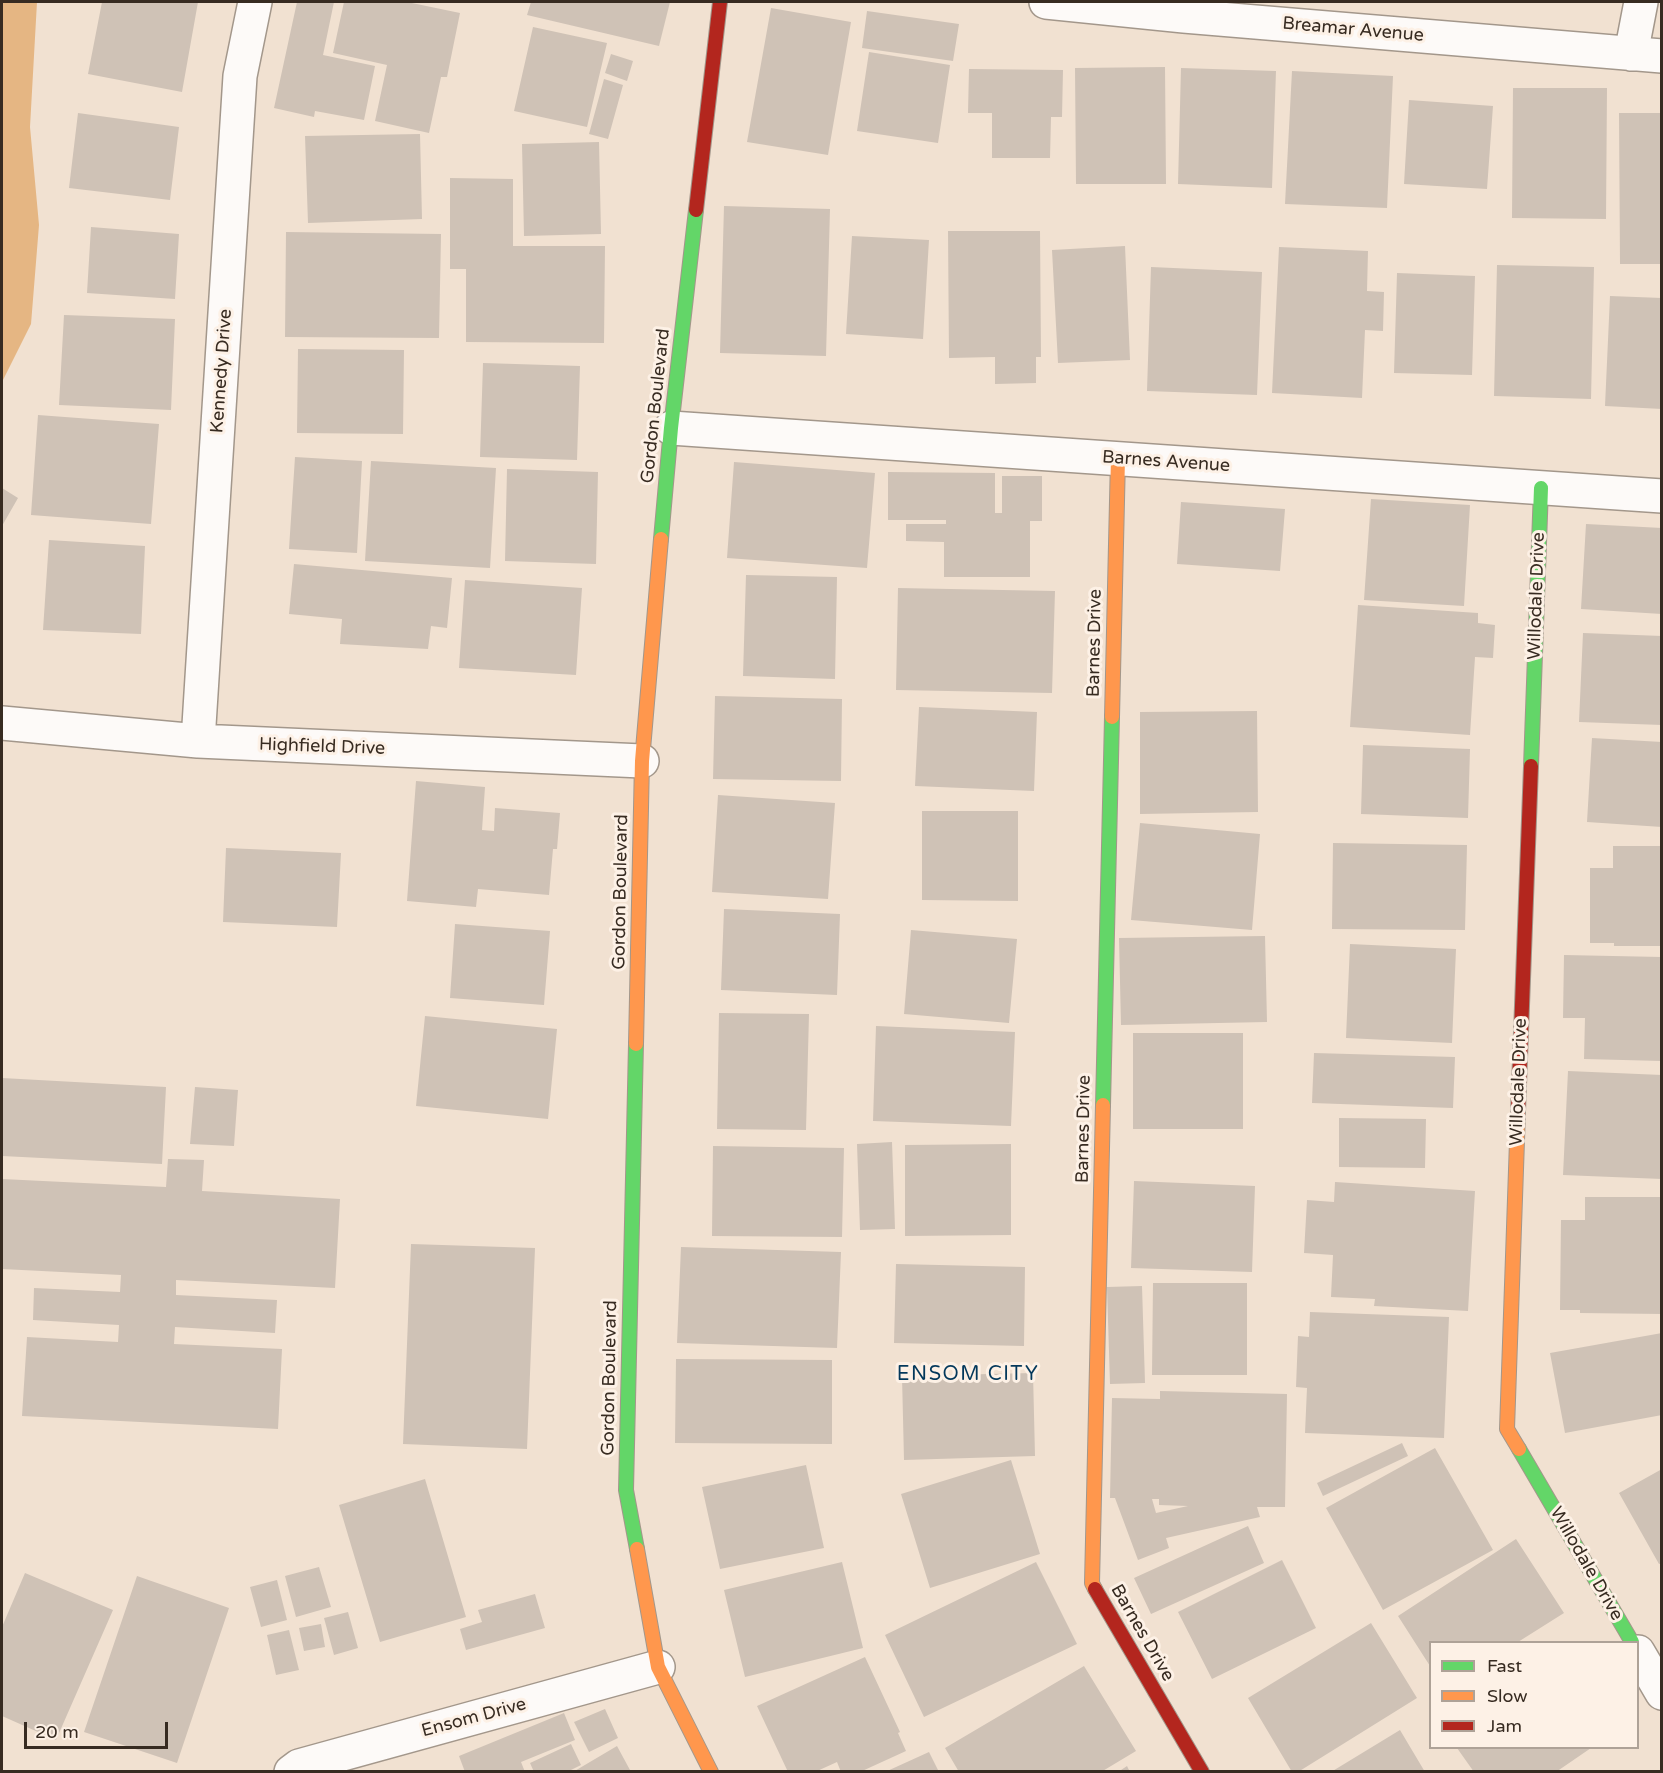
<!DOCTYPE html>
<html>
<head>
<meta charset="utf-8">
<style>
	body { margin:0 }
	#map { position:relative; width:1663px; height:1773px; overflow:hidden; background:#f1e1d1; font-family:"Varela Round",sans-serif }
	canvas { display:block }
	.frame { position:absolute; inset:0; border:3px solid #372b21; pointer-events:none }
	.legend { position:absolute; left:1429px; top:1641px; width:210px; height:108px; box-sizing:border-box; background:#fdf1e6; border:2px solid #aea297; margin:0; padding:8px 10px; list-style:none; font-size:18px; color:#372b21 }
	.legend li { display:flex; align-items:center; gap:12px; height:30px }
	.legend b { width:30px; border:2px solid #aea297 }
	.scale { position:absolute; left:24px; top:1722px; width:144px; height:27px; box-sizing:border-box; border:3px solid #372b21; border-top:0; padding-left:8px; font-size:18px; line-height:21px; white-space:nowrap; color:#372b21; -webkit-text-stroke:4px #fdf1e6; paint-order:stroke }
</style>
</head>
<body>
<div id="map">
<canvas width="1663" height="1773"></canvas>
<div class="frame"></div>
<ul class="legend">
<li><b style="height:8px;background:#63d668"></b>Fast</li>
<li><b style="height:8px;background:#ff974d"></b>Slow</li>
<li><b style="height:8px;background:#b3261e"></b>Jam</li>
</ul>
<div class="scale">20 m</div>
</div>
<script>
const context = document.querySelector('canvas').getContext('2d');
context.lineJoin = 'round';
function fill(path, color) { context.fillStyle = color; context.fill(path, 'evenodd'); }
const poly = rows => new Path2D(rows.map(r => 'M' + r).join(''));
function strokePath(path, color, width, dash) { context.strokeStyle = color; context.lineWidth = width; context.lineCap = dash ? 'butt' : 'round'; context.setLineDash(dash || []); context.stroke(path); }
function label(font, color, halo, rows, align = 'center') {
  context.font = font + ' "Varela Round",sans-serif'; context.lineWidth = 6; context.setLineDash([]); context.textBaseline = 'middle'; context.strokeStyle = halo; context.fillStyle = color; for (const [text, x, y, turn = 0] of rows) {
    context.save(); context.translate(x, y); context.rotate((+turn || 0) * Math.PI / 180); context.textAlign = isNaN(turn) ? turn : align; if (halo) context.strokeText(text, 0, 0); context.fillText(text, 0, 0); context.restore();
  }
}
fill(poly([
	[2,2,37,2,30,127,39,225,31,324,2,382]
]), '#e5b683');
fill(poly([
	[102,2,198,2,182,92,88,74],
	[297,2,334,2,323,55,375,66,364,120,315,111,314,117,274,108],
	[344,2,407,2,460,13,447,77,441,77,429,133,375,121,387,65,333,53],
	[531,2,670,2,659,46,527,15],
	[771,8,851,22,828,155,747,142],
	[867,11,959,24,953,61,862,48],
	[533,27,607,43,587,127,514,111],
	[869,52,950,65,938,143,857,131],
	[611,54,633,61,627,81,605,73],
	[1165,67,1166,184,1076,184,1075,68],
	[1181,68,1276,71,1272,188,1178,184],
	[969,69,1063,70,1062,117,1051,117,1050,158,992,158,992,113,968,113],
	[1292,71,1393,76,1387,208,1285,204],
	[604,79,623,85,608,139,589,134],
	[1513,88,1607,88,1606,219,1512,218],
	[1409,100,1493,106,1487,189,1404,184],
	[78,113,179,127,170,200,69,188],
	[1619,113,1662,113,1662,264,1620,264],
	[420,134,422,219,308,223,305,136],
	[599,142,601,234,524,236,522,144],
	[450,178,513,179,513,246,605,246,604,343,466,342,466,269,450,269],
	[724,206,830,209,826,356,720,353],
	[91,227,179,234,175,299,87,293],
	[948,231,1040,231,1041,357,1036,357,1036,383,995,384,995,357,949,358],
	[286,232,441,234,439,338,285,337],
	[852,236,929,240,923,339,846,334],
	[1125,246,1130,360,1058,363,1052,250],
	[1279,247,1368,251,1367,291,1384,292,1383,331,1365,330,1362,398,1272,393],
	[1497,265,1594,267,1591,399,1494,396],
	[1151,267,1262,272,1257,395,1147,391],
	[1397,273,1475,276,1472,375,1394,373],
	[1610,296,1662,298,1662,409,1605,406],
	[64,315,175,319,171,410,59,405],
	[298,349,404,350,403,434,297,433],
	[483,363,580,366,577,460,480,457],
	[38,415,159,424,151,524,31,515],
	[295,457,362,461,357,553,289,549],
	[371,461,496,468,490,568,365,561],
	[734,462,875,473,867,568,727,558],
	[507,469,598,472,596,564,505,561],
	[888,472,995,473,995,513,1002,513,1002,476,1042,476,1042,521,1030,521,1030,577,944,577,944,542,906,541,906,524,946,524,946,520,888,520],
	[2,488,18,498,2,526],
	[1371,499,1470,505,1464,606,1364,600],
	[1181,502,1285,509,1280,571,1177,564],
	[1586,524,1662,528,1662,614,1581,609],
	[49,540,145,546,141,634,43,630],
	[294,564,452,578,447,628,431,626,428,649,340,644,342,619,289,614],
	[746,575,837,577,835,679,743,676],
	[465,580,582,588,576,675,459,668],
	[898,588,1055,591,1052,693,896,690],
	[1358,605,1478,613,1478,623,1495,625,1493,658,1475,657,1470,735,1350,727],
	[1583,633,1662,636,1662,725,1579,722],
	[715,696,842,699,841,781,713,779],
	[919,707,1037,712,1034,791,915,786],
	[1257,711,1258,812,1140,814,1140,712],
	[1592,738,1662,742,1662,827,1587,822],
	[1363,745,1470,749,1468,818,1361,814],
	[416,781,485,787,482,830,494,831,495,808,560,813,557,849,553,849,549,895,478,889,476,907,407,901],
	[718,795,835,803,828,899,712,892],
	[922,811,1018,811,1018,901,922,900],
	[1140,823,1260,834,1252,930,1131,920],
	[1333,843,1467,845,1465,930,1332,929],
	[1613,846,1662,846,1662,946,1614,946,1614,943,1590,943,1590,868,1613,868],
	[226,848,341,853,337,927,223,922],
	[724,909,840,914,837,995,721,990],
	[455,924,550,931,544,1005,450,998],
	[911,930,1017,939,1009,1023,904,1014],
	[1265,936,1267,1022,1121,1025,1119,938],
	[1350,944,1456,949,1452,1043,1346,1038],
	[1564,955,1662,957,1662,1061,1584,1059,1585,1018,1563,1018],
	[719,1013,809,1014,806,1130,717,1129],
	[425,1016,557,1029,548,1119,416,1106],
	[876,1026,1015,1032,1011,1126,873,1121],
	[1133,1033,1243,1033,1243,1129,1133,1129],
	[1314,1053,1455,1057,1453,1108,1312,1103],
	[1568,1071,1662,1075,1662,1179,1563,1175],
	[2,1078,166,1087,162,1164,2,1156],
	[195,1087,238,1090,234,1146,190,1144],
	[1339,1118,1426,1119,1425,1168,1339,1167],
	[892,1142,895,1229,860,1230,857,1144],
	[1011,1144,1011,1235,905,1236,905,1145],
	[713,1146,844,1148,842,1237,712,1236],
	[168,1159,204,1160,202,1191,340,1199,335,1288,176,1280,176,1295,277,1300,275,1333,175,1327,174,1344,282,1349,278,1429,22,1416,27,1337,118,1342,119,1325,33,1320,34,1288,120,1292,121,1275,2,1269,2,1179,166,1187],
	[1134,1181,1255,1186,1252,1272,1131,1268],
	[1335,1182,1475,1191,1468,1311,1374,1306,1375,1299,1331,1297,1333,1255,1304,1253,1307,1200,1334,1202],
	[1585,1197,1662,1197,1662,1314,1580,1313,1580,1310,1560,1310,1561,1220,1585,1220],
	[411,1244,535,1248,527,1449,403,1444],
	[681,1247,841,1252,837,1348,677,1343],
	[896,1264,1025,1267,1024,1346,894,1343],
	[1153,1283,1247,1283,1247,1375,1152,1375],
	[1142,1286,1145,1383,1110,1384,1107,1287],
	[1310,1312,1449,1317,1444,1438,1305,1433,1307,1388,1296,1387,1298,1336,1309,1337],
	[1662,1333,1662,1415,1565,1433,1550,1353],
	[676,1359,832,1360,832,1444,675,1443],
	[1033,1373,1035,1456,904,1460,902,1376],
	[1160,1391,1287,1394,1285,1507,1257,1507,1260,1517,1166,1538,1169,1548,1138,1560,1115,1498,1110,1498,1112,1398,1160,1399],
	[1152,1499,1159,1499,1159,1505,1188,1506,1156,1513],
	[1402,1443,1408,1456,1323,1496,1317,1483],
	[1435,1448,1493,1550,1383,1610,1326,1508],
	[1011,1460,1040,1554,930,1588,901,1494],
	[806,1465,824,1548,720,1569,702,1487],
	[1662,1469,1662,1563,1659,1564,1619,1493],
	[425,1479,466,1617,380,1642,339,1505],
	[1248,1526,1264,1563,1151,1614,1134,1578],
	[1516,1539,1564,1613,1518,1642,1430,1642,1430,1666,1398,1616],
	[1282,1560,1316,1628,1212,1679,1178,1612],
	[842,1562,863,1648,745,1677,724,1590],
	[1036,1562,1077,1644,924,1717,885,1635],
	[319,1567,331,1607,296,1617,285,1576],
	[25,1573,113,1610,56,1740,2,1716,2,1627],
	[137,1576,229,1608,177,1763,84,1732],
	[277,1580,287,1620,261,1627,250,1587],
	[535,1594,545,1628,466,1650,460,1629,482,1622,478,1610],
	[348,1612,358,1648,334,1655,324,1618],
	[1371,1623,1417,1698,1298,1772,1292,1772,1248,1698],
	[321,1624,325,1647,304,1651,299,1628],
	[289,1630,299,1670,276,1675,267,1635],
	[865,1657,900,1732,898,1733,906,1751,860,1772,841,1772,837,1762,815,1772,788,1772,757,1706],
	[1084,1666,1136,1751,1101,1772,959,1772,945,1748],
	[605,1709,618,1738,589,1752,574,1722],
	[564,1713,575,1740,521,1762,525,1772,465,1772,459,1756],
	[1400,1730,1425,1772,1331,1772],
	[571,1744,581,1765,567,1772,534,1772,530,1763],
	[617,1746,630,1770,627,1772,573,1772],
	[1457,1748,1591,1748,1556,1772,1474,1772],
	[929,1752,939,1772,885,1772],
	[1127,1766,1130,1772,1118,1772]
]), '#cfc2b6');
const street = poly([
	[1046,2,1184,16,1662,56],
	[1631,54,1641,2],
	[671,428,1662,496],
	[2,723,198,741,642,761],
	[198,741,240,76,255,2],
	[1638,1652,1662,1693],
	[291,1772,299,1766,658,1667]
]);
const fast = poly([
	[661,539,671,428,696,210],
	[1531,766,1541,488],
	[636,1044,626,1490,637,1549],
	[1103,1105,1112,717],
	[1519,1449,1632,1642]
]);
const slow = poly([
	[1112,717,1118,458],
	[636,1044,642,761,661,539],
	[1518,1112,1507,1429,1519,1449],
	[637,1549,658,1667,711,1772],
	[1095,1589,1092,1583,1103,1105]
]);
const jam = poly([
	[696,210,720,2],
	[1518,1112,1531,766],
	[1095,1589,1202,1772]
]);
strokePath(street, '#a3978b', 36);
strokePath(fast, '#a3978b', 16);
strokePath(slow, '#a3978b', 16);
strokePath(jam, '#a3978b', 16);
strokePath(street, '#fdfaf8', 33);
strokePath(fast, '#63d668', 14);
strokePath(slow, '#ff974d', 14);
strokePath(jam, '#b3261e', 14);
label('18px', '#372b21', '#fdf1e6', [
	["Breamar Avenue",1353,30,5],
	["Kennedy Drive",222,371,-86],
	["Gordon Boulevard",656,406,-84],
	["Barnes Avenue",1166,462,4],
	["Willodale Drive",1537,596,-88],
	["Barnes Drive",1095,643,-89],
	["Highfield Drive",322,747,2],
	["Gordon Boulevard",621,892,-89],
	["Willodale Drive",1519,1082,-88],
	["Barnes Drive",1084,1129,-89],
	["Gordon Boulevard",610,1378,-89],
	["Willodale Drive",1586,1564,60],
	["Barnes Drive",1142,1633,60],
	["Ensom Drive",474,1718,-15]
]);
context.letterSpacing = '1.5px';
label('20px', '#03385b', '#fdf1e6', [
	["ENSOM CITY",968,1375]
]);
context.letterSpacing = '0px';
</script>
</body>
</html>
